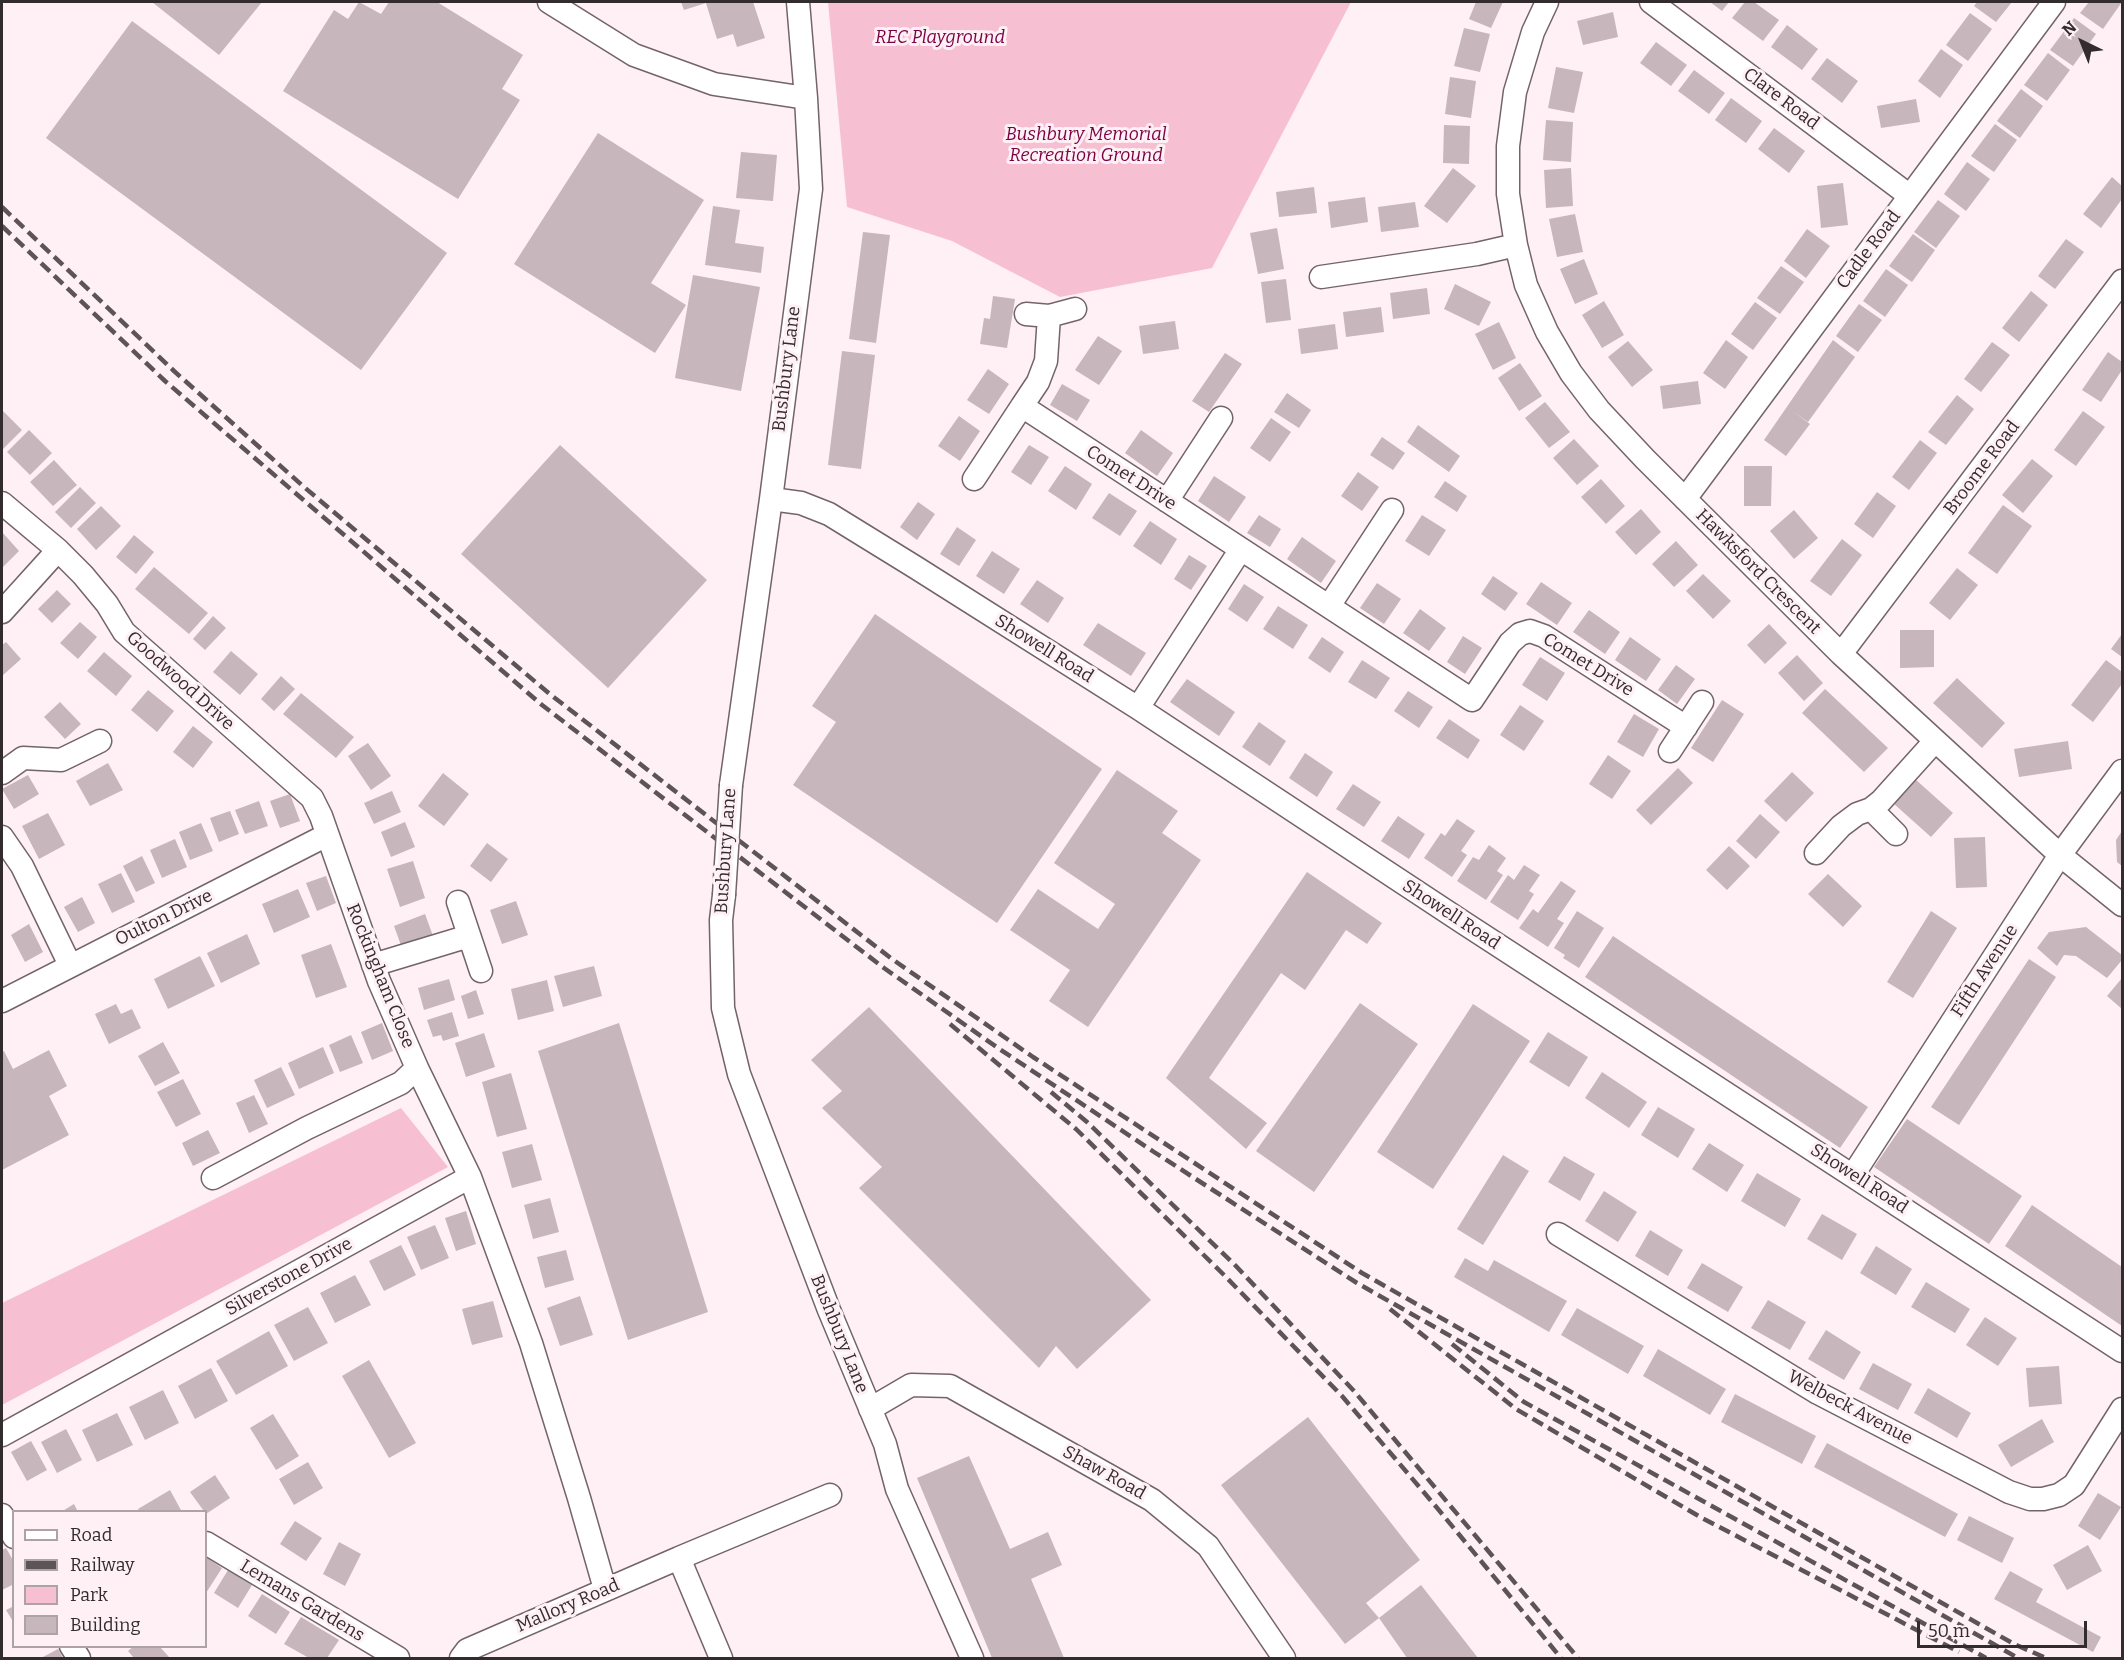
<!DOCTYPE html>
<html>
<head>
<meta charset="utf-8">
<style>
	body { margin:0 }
	#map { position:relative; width:2124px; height:1660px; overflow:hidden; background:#fef0f4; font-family:Bitter,serif }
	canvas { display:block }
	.frame { position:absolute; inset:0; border:3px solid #332c2e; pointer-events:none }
	.legend { position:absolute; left:12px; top:1510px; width:195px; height:138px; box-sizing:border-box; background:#fef0f4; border:2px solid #ada2a5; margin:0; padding:8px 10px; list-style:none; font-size:18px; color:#332c2e }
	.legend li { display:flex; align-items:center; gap:12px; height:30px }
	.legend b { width:30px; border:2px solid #ada2a5 }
	.north { position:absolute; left:2052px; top:12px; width:60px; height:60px; -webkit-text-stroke:4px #fef0f4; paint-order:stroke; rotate:317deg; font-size:16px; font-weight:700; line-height:24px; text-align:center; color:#332c2e }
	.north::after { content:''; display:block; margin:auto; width:21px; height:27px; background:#332c2e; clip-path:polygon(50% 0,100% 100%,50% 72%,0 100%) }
	.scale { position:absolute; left:1917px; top:1621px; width:170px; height:27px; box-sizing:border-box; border:3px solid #332c2e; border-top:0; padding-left:8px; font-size:18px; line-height:21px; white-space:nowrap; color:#332c2e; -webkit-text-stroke:4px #fef0f4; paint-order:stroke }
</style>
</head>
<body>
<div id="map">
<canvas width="2124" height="1660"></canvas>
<div class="frame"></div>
<ul class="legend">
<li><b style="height:8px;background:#fff"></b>Road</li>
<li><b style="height:8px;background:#5d5457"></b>Railway</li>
<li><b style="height:16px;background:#f7c0d2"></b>Park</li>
<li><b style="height:16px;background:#c7b6bb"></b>Building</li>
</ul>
<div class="north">N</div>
<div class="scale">50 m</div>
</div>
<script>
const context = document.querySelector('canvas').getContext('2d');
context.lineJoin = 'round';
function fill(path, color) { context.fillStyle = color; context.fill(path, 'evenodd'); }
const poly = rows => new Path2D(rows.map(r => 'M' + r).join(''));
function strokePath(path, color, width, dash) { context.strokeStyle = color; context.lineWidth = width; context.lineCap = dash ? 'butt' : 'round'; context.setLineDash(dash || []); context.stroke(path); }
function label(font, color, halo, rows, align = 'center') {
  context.font = font + ' Bitter,serif'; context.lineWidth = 6; context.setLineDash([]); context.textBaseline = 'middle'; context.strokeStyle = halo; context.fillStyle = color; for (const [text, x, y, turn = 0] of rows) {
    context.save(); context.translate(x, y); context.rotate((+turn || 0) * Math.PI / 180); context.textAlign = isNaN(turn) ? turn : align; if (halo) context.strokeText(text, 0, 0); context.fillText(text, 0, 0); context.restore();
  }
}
fill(poly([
	[828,2,1351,2,1212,268,1060,297,952,241,847,207],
	[401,1108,448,1167,2,1405,2,1303]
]), '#f7c0d2');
fill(poly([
	[152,2,262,2,219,55],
	[359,2,381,14,389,2,437,2,523,55,502,89,520,100,458,199,283,91,334,10,348,19],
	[681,2,753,2,765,38,737,47,733,34,717,39,706,3,684,10],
	[1476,2,1503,2,1491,28,1469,19],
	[1710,2,1729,2,1722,11],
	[1745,2,1754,2,1779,20,1763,41,1732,18],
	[1977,2,2012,2,1996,22,1974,6],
	[2089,2,2122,2,2103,29,2080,13],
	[1613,12,1618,37,1583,45,1577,21],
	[1970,13,1992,29,1968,61,1946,45],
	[2074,18,2096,34,2073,66,2050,50],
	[132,21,447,253,361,370,46,138],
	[1787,25,1818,49,1802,70,1771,47],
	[1464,28,1490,34,1480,72,1454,66],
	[1656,42,1687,65,1671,86,1640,63],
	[1941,49,1963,65,1940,98,1918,81],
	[2048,53,2070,70,2047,101,2024,85],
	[1827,58,1858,81,1842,103,1811,79],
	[1556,67,1583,72,1574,113,1548,108],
	[1694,70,1725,93,1709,114,1678,91],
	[1450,77,1476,81,1471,118,1445,114],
	[2021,89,2043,106,2020,138,1997,121],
	[1731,98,1762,121,1746,143,1715,120],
	[1916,99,1920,122,1881,128,1877,106],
	[1546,120,1573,122,1571,162,1543,160],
	[1995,124,2017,140,1994,172,1971,156],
	[1444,125,1470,126,1469,164,1443,163],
	[1774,128,1805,151,1789,173,1758,149],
	[598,133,704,200,651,283,686,305,655,353,514,264],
	[741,152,777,155,773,201,736,198],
	[1967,162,1990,179,1966,211,1944,194],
	[1453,168,1476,186,1447,223,1424,206],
	[1571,168,1573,206,1546,208,1544,170],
	[2112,177,2122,186,2122,199,2101,228,2083,214],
	[1843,183,1848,225,1821,228,1817,186],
	[1314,187,1317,213,1279,217,1276,192],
	[1365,197,1368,222,1331,228,1328,202],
	[1938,200,1960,216,1936,248,1914,232],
	[1415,202,1419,227,1381,232,1378,207],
	[713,206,740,210,735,243,764,247,761,273,705,265],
	[1575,214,1583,252,1557,257,1549,219],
	[1277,228,1284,269,1258,274,1250,233],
	[1807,229,1830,246,1806,278,1784,261],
	[863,232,890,235,876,343,849,339],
	[1913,234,1935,250,1912,282,1889,266],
	[2066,239,2084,252,2055,289,2038,276],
	[1584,259,1598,294,1575,304,1560,269],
	[1781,266,1804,282,1780,314,1757,298],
	[1886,269,1908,285,1885,317,1863,301],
	[693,275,760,287,741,391,675,378],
	[1286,279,1291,320,1266,323,1261,282],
	[1455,284,1491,302,1479,326,1444,309],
	[1427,288,1430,314,1393,319,1390,293],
	[2031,291,2048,305,2019,342,2002,328],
	[993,296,1015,299,1007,348,980,344,984,318,990,319],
	[1604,301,1624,335,1602,348,1582,315],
	[1755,302,1777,318,1753,350,1731,334],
	[1859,304,1882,320,1858,352,1836,336],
	[1381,307,1384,332,1346,337,1343,312],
	[1175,321,1179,349,1143,354,1139,326],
	[1499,322,1516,358,1493,370,1475,334],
	[1335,324,1338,349,1301,354,1298,329],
	[1098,336,1122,351,1099,385,1075,370],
	[1726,340,1748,357,1725,389,1703,373],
	[1833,340,1855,357,1808,422,1791,410,1810,424,1786,456,1764,440],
	[1628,341,1653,370,1632,387,1608,357],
	[1992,342,2010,355,1981,392,1964,379],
	[842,351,875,355,861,469,828,465],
	[2108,352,2122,362,2122,370,2101,402,2082,390],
	[1225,353,1242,364,1209,412,1192,401],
	[1520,363,1542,396,1519,411,1498,378],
	[988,369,1009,384,989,414,967,400],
	[1698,381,1701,404,1663,409,1660,386],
	[1062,384,1090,400,1077,421,1050,405],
	[1287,393,1311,410,1299,428,1274,412],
	[1957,395,1974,409,1946,445,1928,432],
	[1545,402,1570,432,1549,448,1525,418],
	[2,410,22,430,3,449,2,448],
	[2083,411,2105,427,2076,466,2054,450],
	[959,416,980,431,960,461,938,446],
	[1271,418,1291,432,1270,462,1250,448],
	[1418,425,1460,456,1449,472,1407,442],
	[29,430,52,453,30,475,7,452],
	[1141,430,1173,453,1157,476,1125,453],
	[1382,437,1405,453,1393,470,1370,455],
	[1574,439,1599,466,1577,485,1553,458],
	[1920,440,1937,453,1909,490,1892,477],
	[560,445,707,580,608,688,461,554],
	[1029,445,1049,457,1031,485,1011,472],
	[2032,459,2053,476,2023,513,2002,495],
	[54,460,77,485,53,506,30,482],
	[1065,466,1092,484,1076,510,1048,491],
	[1744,466,1772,466,1771,506,1744,506],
	[1358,472,1379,487,1362,511,1341,496],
	[1214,476,1246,497,1229,522,1198,501],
	[1601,479,1625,506,1606,524,1581,497],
	[1445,481,1467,496,1457,512,1434,497],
	[80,487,96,503,71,528,55,512],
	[1877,492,1896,506,1873,538,1854,524],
	[1109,493,1137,511,1120,536,1092,518],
	[918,502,935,514,917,540,900,527],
	[2003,505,2032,526,1997,574,1968,553],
	[101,506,121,526,96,550,77,529],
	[1641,509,1661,532,1636,555,1615,532],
	[1794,510,1818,538,1794,559,1770,531],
	[1259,515,1281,529,1270,547,1247,533],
	[1422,515,1446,530,1429,556,1405,541],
	[1150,521,1177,539,1161,565,1133,546],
	[957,527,976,540,959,566,940,554],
	[2,532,19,551,2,568],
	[134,535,154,552,136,574,116,557],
	[1302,537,1336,561,1321,583,1287,559],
	[1842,539,1862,555,1831,596,1810,581],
	[1676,541,1698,565,1674,587,1652,564],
	[992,551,1020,569,1004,594,976,576],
	[1189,555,1207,566,1191,590,1174,579],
	[154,567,208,613,189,634,135,589],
	[1957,568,1978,585,1950,620,1929,603],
	[1703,574,1731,601,1713,619,1686,591],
	[1493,576,1518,593,1505,611,1481,594],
	[1037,580,1064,598,1048,623,1020,604],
	[1541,582,1572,603,1557,625,1526,604],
	[1377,583,1401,599,1384,624,1360,608],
	[1244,584,1264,597,1247,622,1228,609],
	[57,590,71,604,52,623,38,609],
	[1278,606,1308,625,1293,649,1263,629],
	[1420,609,1446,628,1429,651,1403,633],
	[1589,610,1620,632,1605,654,1573,632],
	[875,614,1102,769,997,923,793,785,836,722,812,706],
	[213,616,226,628,205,650,193,639],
	[80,622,97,637,78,659,60,643],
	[1098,623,1146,653,1131,676,1083,645],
	[1769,624,1787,643,1765,664,1747,645],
	[1900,630,1934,630,1934,667,1900,668],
	[2122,634,2122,657,2111,649],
	[1463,636,1482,648,1465,674,1447,662],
	[1322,637,1344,652,1330,673,1308,658],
	[1630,637,1661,659,1646,681,1615,660],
	[6,642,21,659,2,676,2,645],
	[231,651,258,674,240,695,213,672],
	[104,652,132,676,116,696,87,671],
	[1797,655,1823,683,1804,701,1778,673],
	[1540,657,1565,673,1547,701,1522,685],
	[1362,660,1390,678,1376,699,1348,682],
	[2106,660,2122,672,2122,684,2093,722,2071,705],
	[1676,665,1695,679,1677,704,1658,690],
	[281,676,295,689,274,711,261,699],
	[1957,678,2005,723,1982,748,1933,703],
	[1187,679,1235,712,1219,736,1170,702],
	[1825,689,1888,748,1864,772,1802,713],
	[148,690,174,711,157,732,131,710],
	[1408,691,1433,707,1419,728,1394,711],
	[301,693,354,737,336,758,283,714],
	[1722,700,1744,714,1713,762,1691,748],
	[60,702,81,724,65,739,44,717],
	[1520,705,1544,721,1524,751,1500,735],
	[1634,714,1659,729,1643,757,1617,742],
	[1449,719,1480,740,1468,759,1436,738],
	[1259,722,1286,741,1270,766,1242,747],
	[193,726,213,742,193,768,173,752],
	[2068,741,2072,769,2019,777,2014,749],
	[368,743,391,776,371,790,348,756],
	[1305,753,1333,772,1317,797,1289,778],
	[1608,755,1631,771,1612,799,1589,784],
	[108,763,123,790,90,806,76,781],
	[1678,768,1693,783,1651,825,1636,810],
	[1117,770,1178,811,1162,833,1201,860,1088,1027,1049,1001,1070,970,1010,930,1038,889,1098,929,1115,904,1054,863],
	[1792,772,1814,793,1786,822,1764,801],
	[443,773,469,794,444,826,418,806],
	[28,775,39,794,14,809,2,789],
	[1915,779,1953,813,1931,837,1893,803],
	[1353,784,1381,802,1364,827,1336,809],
	[392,791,401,812,374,824,364,803],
	[290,794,300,821,280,828,270,801],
	[259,801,268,826,245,834,235,810],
	[230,811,239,834,219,842,210,818],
	[48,813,65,845,39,859,22,826],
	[1760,814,1780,832,1756,859,1736,841],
	[1398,816,1425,834,1409,859,1381,841],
	[1457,819,1475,831,1461,851,1467,855,1452,877,1424,858,1441,833,1445,836],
	[405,822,415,847,391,857,381,832],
	[201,823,213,851,190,860,179,832],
	[2122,831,2122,866,2117,862,2116,840],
	[1985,837,1987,887,1956,888,1954,838],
	[175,839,187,867,162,878,150,850],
	[487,843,508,859,491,882,470,866],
	[1489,845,1506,858,1497,871,1503,875,1486,900,1457,881,1473,857,1479,860],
	[1729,846,1750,866,1727,890,1706,870],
	[142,856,155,883,136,892,123,866],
	[413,861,425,898,400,907,387,869],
	[1524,865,1540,875,1529,891,1534,894,1518,920,1490,902,1508,875,1514,880],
	[1307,872,1382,923,1367,944,1346,930,1305,990,1281,973,1209,1078,1267,1123,1246,1149,1166,1078],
	[121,873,135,902,112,913,98,884],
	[1828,874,1862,906,1843,927,1808,894],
	[326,876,336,903,317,911,306,883],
	[1561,881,1576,891,1557,919,1564,923,1548,947,1519,928,1533,909,1538,913],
	[298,889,310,917,274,933,262,904],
	[82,897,95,923,78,932,64,907],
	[516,901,528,935,502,944,490,910],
	[1577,911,1604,928,1579,968,1563,958,1565,955,1554,948],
	[1931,911,1957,928,1913,998,1887,982],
	[425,914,433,936,402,948,394,926],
	[29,924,43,952,25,962,11,935],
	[2086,927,2122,955,2122,960,2107,978,2076,956,2064,955,2057,966,2037,948,2049,932],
	[247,934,260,964,221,983,207,953],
	[1613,936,1868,1107,1840,1148,1585,977],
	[331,944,347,987,316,998,301,955],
	[200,956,215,986,168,1009,154,979],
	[2029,959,2056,977,1959,1125,1931,1107],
	[594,966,602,996,563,1007,554,976],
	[2122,978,2122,1009,2107,996],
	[449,979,455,1000,424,1010,418,988],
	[547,980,554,1011,518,1020,511,989],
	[476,990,484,1014,468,1019,461,996],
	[1360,1003,1418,1044,1314,1192,1256,1151],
	[116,1004,121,1014,132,1009,141,1028,109,1044,95,1014],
	[1473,1004,1530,1041,1433,1189,1377,1152],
	[869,1007,1151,1300,1077,1369,1056,1346,1039,1368,859,1188,882,1167,822,1108,842,1091,811,1060],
	[452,1012,459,1036,443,1041,441,1035,433,1037,427,1020],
	[382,1023,393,1051,372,1060,361,1032],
	[619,1023,708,1312,628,1340,538,1051],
	[1548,1032,1588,1057,1569,1087,1529,1062],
	[484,1033,495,1067,466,1077,455,1043],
	[351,1035,363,1063,340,1072,329,1045],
	[163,1042,180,1073,155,1086,138,1056],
	[323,1047,334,1073,299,1089,288,1063],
	[49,1050,67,1086,49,1096,69,1135,2,1170,2,1052,4,1051,13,1069],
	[281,1067,295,1095,267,1108,254,1080],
	[1602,1072,1647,1102,1629,1128,1585,1098],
	[511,1073,527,1129,497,1137,482,1082],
	[183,1079,201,1114,176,1127,157,1092],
	[254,1095,268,1124,249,1133,236,1103],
	[1658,1107,1695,1129,1678,1158,1641,1135],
	[1907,1119,2022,1196,1989,1244,1874,1167],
	[208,1130,220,1153,193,1166,182,1143],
	[1709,1143,1744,1165,1727,1192,1692,1169],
	[532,1144,542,1180,512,1188,502,1152],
	[1503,1155,1529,1171,1483,1245,1457,1229],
	[1564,1156,1595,1174,1580,1201,1548,1182],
	[1757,1173,1801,1199,1785,1227,1741,1201],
	[1604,1191,1637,1212,1618,1242,1585,1221],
	[550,1198,559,1232,533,1239,524,1205],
	[2032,1205,2122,1267,2122,1326,2005,1246],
	[466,1211,476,1244,456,1251,445,1218],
	[1822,1214,1857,1234,1842,1260,1807,1239],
	[435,1225,449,1258,421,1270,407,1237],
	[1650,1230,1683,1250,1668,1276,1635,1256],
	[401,1245,416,1275,384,1291,369,1261],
	[1876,1246,1912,1269,1896,1295,1860,1273],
	[566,1250,574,1280,545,1288,537,1257],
	[1465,1258,1488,1271,1494,1260,1567,1301,1549,1332,1454,1277],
	[1702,1263,1743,1287,1728,1312,1687,1288],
	[355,1275,371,1305,335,1323,320,1293],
	[1926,1282,1970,1309,1955,1333,1911,1307],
	[580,1296,593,1335,560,1346,547,1308],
	[1768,1300,1806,1322,1790,1350,1751,1328],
	[493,1301,503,1337,472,1345,462,1309],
	[308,1307,328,1343,294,1361,274,1325],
	[1577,1308,1644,1346,1628,1374,1561,1335],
	[1985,1317,2017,1338,1998,1366,1966,1345],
	[1826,1330,1861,1352,1844,1380,1808,1359],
	[269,1331,288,1366,236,1395,216,1361],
	[1658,1349,1726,1389,1710,1415,1643,1376],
	[369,1360,416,1443,389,1458,342,1376],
	[1873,1363,1912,1384,1898,1410,1859,1389],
	[2059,1366,2062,1404,2029,1407,2026,1368],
	[211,1368,228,1401,195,1419,178,1386],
	[1928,1388,1971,1413,1957,1438,1914,1413],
	[163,1390,179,1423,145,1440,129,1407],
	[1735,1394,1816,1436,1802,1464,1721,1422],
	[117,1413,133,1445,97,1462,82,1430],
	[273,1414,299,1456,276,1470,250,1428],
	[1308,1417,1420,1560,1366,1603,1379,1618,1345,1644,1221,1485],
	[2042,1419,2054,1442,2011,1467,1998,1445],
	[66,1429,82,1460,57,1473,41,1442],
	[31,1441,47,1470,27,1481,11,1452],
	[1827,1443,1958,1514,1945,1537,1814,1467],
	[969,1456,1010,1549,1048,1532,1062,1565,1031,1579,1064,1658,992,1658,917,1478],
	[308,1462,323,1488,294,1505,279,1479],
	[215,1475,230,1498,206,1514,190,1492],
	[170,1490,182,1512,139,1512,138,1509],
	[2098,1493,2121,1507,2100,1540,2078,1526],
	[74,1504,78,1512,61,1512],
	[1969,1516,2014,1538,2002,1563,1957,1540],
	[295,1521,322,1538,306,1561,280,1544],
	[339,1542,361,1554,345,1586,323,1574],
	[2088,1545,2102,1571,2067,1590,2053,1565],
	[6,1548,14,1562,14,1584,2,1590,2,1550],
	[206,1557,222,1568,206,1593],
	[228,1570,252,1585,238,1608,214,1593],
	[2010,1571,2043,1589,2036,1602,2101,1637,2093,1652,1994,1599],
	[1421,1585,1478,1658,1407,1658,1379,1618],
	[262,1594,290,1612,276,1634,248,1616],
	[14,1606,14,1623,6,1610],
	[301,1617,339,1640,327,1658,309,1658,284,1644],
	[133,1647,160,1647,169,1657,167,1658,134,1658,128,1651],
	[58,1649,63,1658,41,1658]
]), '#c7b6bb');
const minor = poly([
	[549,2,634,55,714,84,806,98],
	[1547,2,1533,32,1515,92,1508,146,1508,194,1516,245,1526,285,1547,332,1571,373,1599,410,1645,459,1841,654,2060,855,2122,905],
	[1651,2,1910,196],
	[1321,277,1477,254,1516,245],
	[1026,314,1049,316,1075,309],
	[1022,406,1038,382,1046,361,1049,316],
	[974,479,1022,406,1472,700,1510,643,1520,634,1530,631,1544,636,1686,727],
	[771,499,801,503,829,514,915,567,1138,708,1464,923,2122,1351],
	[1685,499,2054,2],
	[1167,501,1221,418],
	[2,503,58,550,83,575,107,604,124,632,312,798,321,816,379,981,417,1068,401,1083,307,1128,213,1178],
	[1329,606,1392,510],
	[2,612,58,550],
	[1841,654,2122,281],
	[1138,708,1241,549],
	[1670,751,1702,702],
	[2,773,23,758,61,760,100,741],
	[731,785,771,499,811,189,806,98,798,2],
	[1871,809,1896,834],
	[2,837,22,866,70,965],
	[1816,853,1841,826,1857,814,1871,809,1881,801,1935,741],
	[724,895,721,920,723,1008,739,1074,829,1310,885,1444,897,1489,972,1658],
	[458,902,481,971],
	[373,965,469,936],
	[2,1001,327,835],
	[1853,1175,2060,855,2122,771],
	[470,1177,531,1343,579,1498,605,1589],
	[1558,1234,1818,1393,2009,1492,2030,1499,2043,1499,2059,1495,2074,1485,2122,1409],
	[870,1409,911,1385,950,1386,1152,1500,1208,1546,1284,1658],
	[2,1435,470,1177,417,1068],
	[2,1515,14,1537],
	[206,1543,398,1658],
	[679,1558,830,1495],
	[71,1646,79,1658],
	[461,1658,467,1650,679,1558,721,1658]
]);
strokePath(minor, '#736468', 25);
strokePath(minor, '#fff', 22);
strokePath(poly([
	[2,207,174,371,304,487,551,695,892,959,1033,1057,1362,1273,2014,1644,2046,1658],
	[2,226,165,381,542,705,884,968,998,1048,1154,1152,1357,1283,2018,1658],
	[950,1024,1076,1129,1224,1275,1342,1396,1438,1509,1561,1658],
	[1051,1092,1087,1122,1234,1264,1354,1391,1578,1658],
	[1390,1309,1516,1409,1702,1518,1959,1652],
	[1452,1344,1524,1402,1986,1658]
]), '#5d5457', 4.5, [12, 6]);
const minorBridge = poly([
	[724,895,731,785]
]);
strokePath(minorBridge, '#736468', 25, []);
strokePath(minorBridge, '#fff', 22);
label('italic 18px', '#790042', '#fef0f4', [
	["REC Playground",940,38],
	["Bushbury Memorial",1086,135],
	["Recreation Ground",1086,156]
]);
label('18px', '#332c2e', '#fef0f4', [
	["Clare Road",1781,99,37],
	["Cadle Road",1869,250,-53],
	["Bushbury Lane",787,369,-83],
	["Broome Road",1982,468,-53],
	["Comet Drive",1131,478,33],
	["Hawksford Crescent",1758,572,45],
	["Showell Road",1044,649,32],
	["Comet Drive",1588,665,32],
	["Goodwood Drive",180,681,42],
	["Bushbury Lane",726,851,-86],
	["Showell Road",1451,915,33],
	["Oulton Drive",164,918,-26],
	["Fifth Avenue",1985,971,-57],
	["Rockingham Close",380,976,68],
	["Showell Road",1859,1179,33],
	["Silverstone Drive",289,1277,-29],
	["Bushbury Lane",839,1334,68],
	["Welbeck Avenue",1850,1408,28],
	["Shaw Road",1104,1473,29],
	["Lemans Gardens",302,1601,31],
	["Mallory Road",568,1606,-23]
]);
</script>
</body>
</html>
